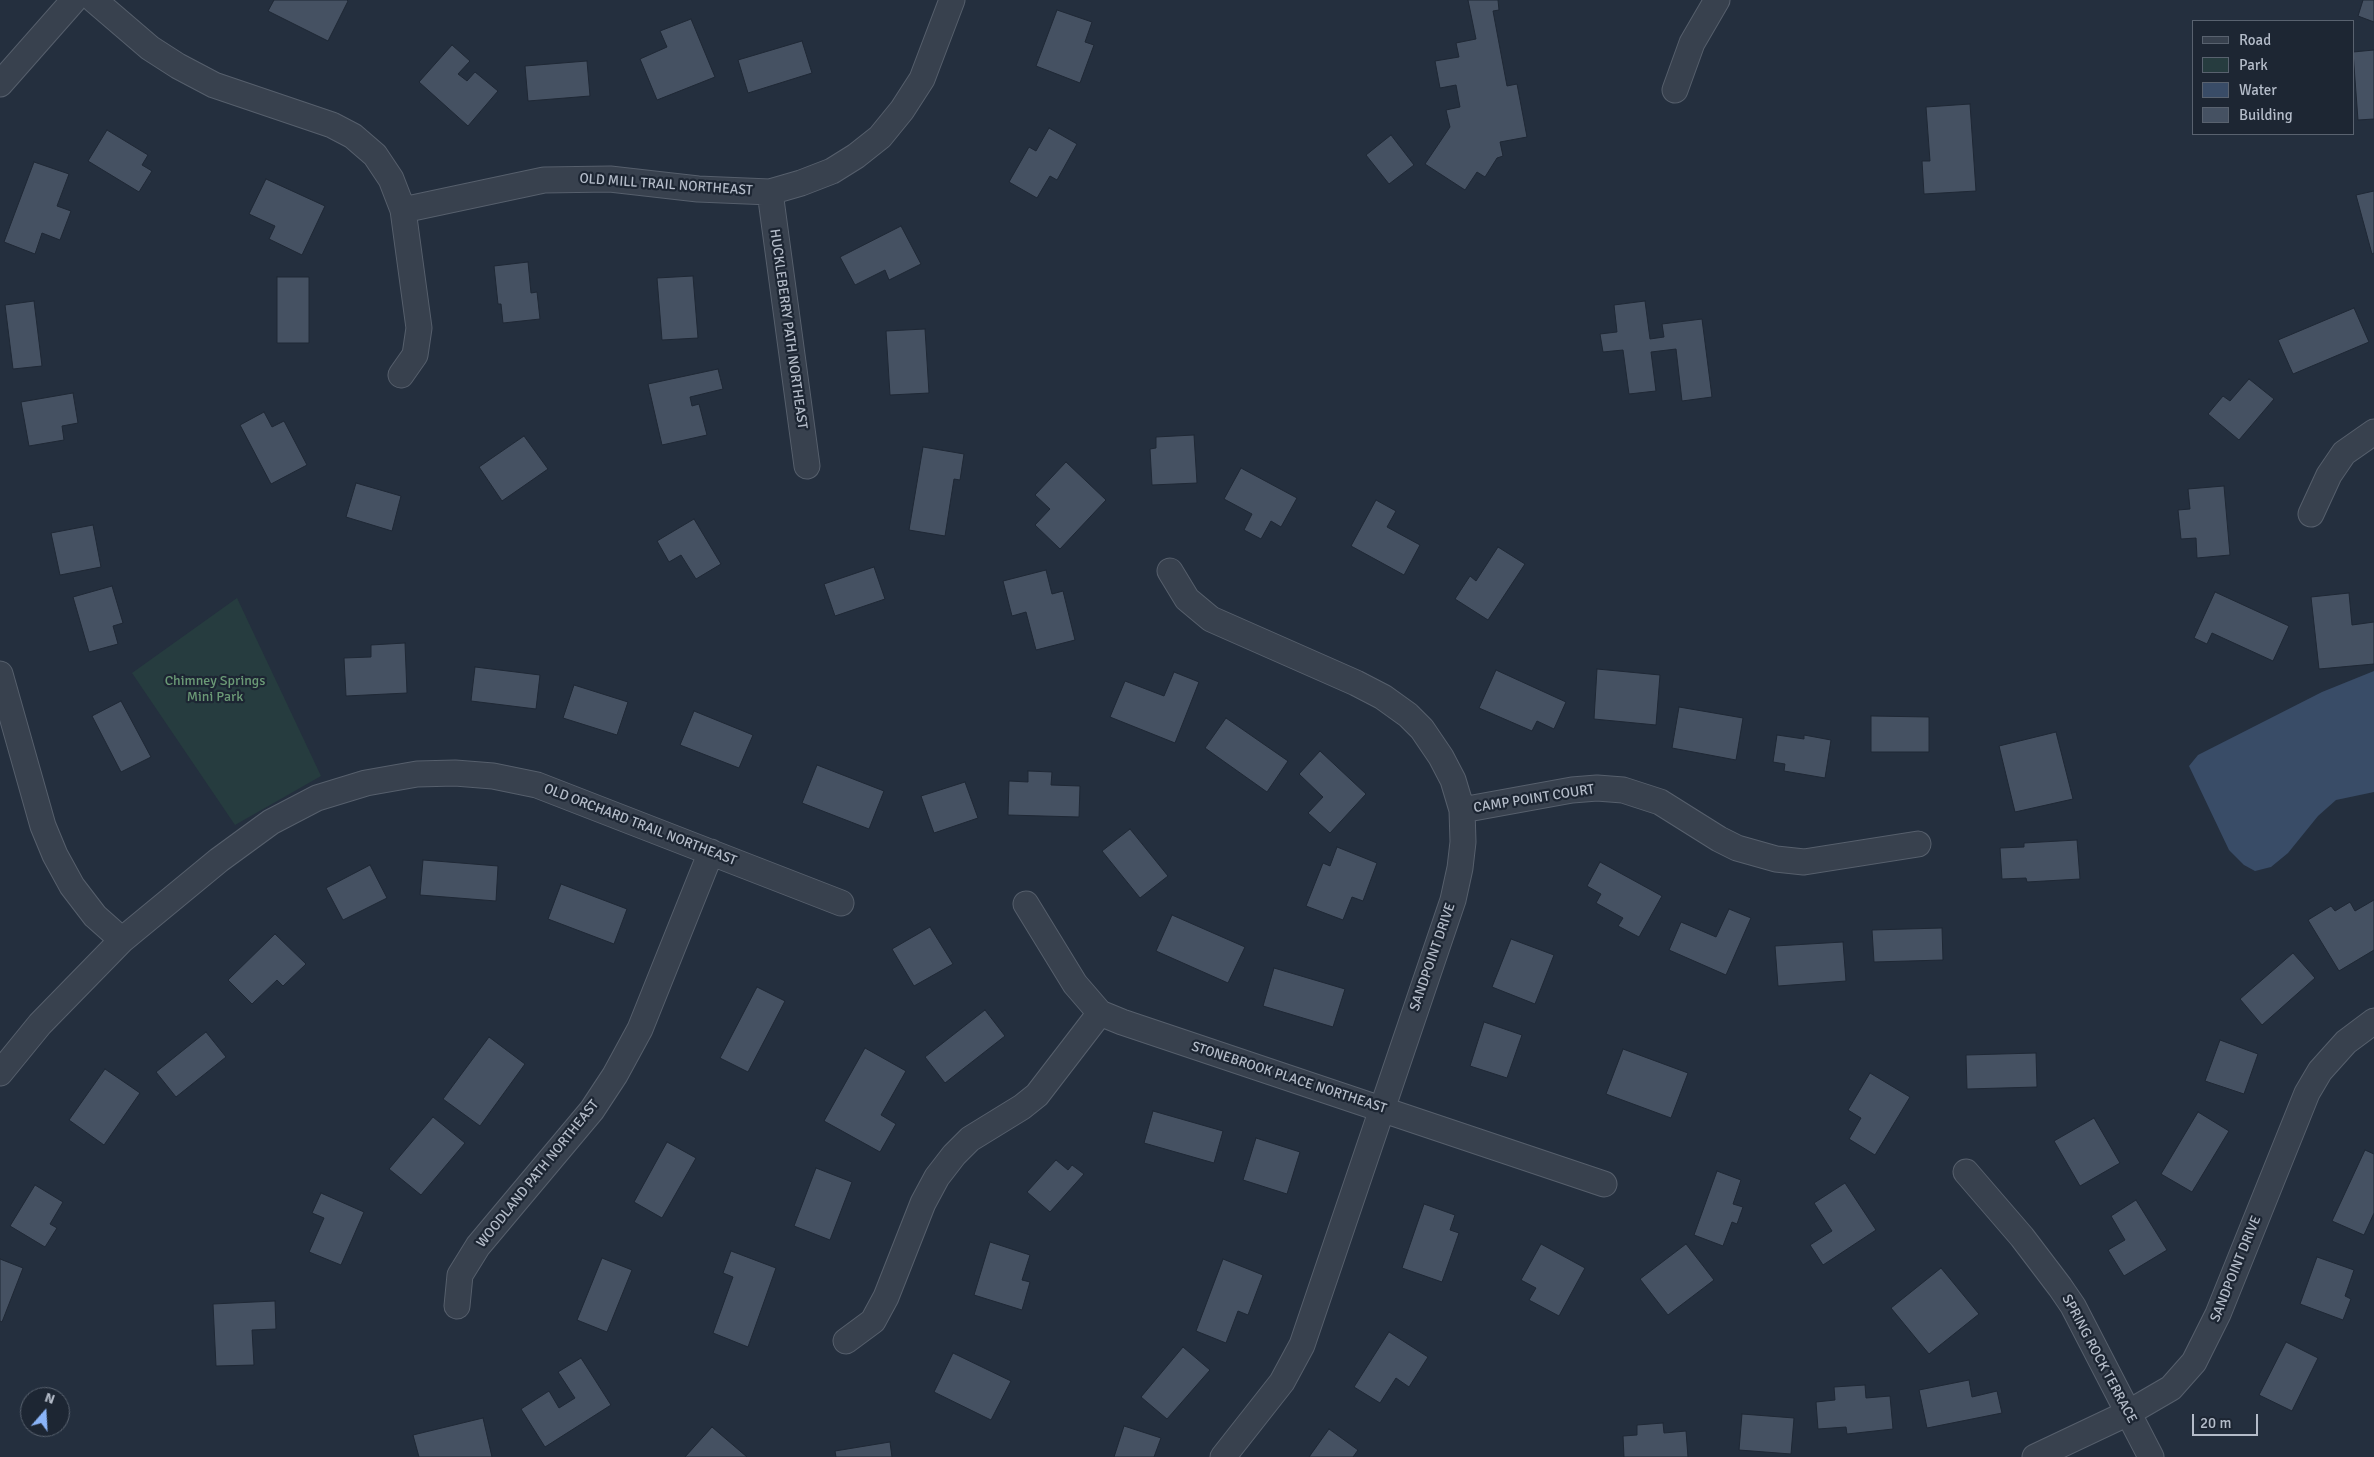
<!DOCTYPE html>
<html>
<head>
<meta charset="utf-8">
<style>
	body { margin:0 }
	#map { position:relative; width:2374px; height:1457px; overflow:hidden; background:#242f3e; font-family:Signika,sans-serif }
	canvas { display:block }
	.legend { position:absolute; left:2192px; top:20px; width:162px; height:115px; box-sizing:border-box; background:#1d2633; border:1px solid #59626f; margin:0; padding:6px 9px; list-style:none; font-size:15px; color:#b4bcc9 }
	.legend li { display:flex; align-items:center; gap:10px; height:25px }
	.legend b { width:25px; border:1px solid #59626f }
	.north { position:absolute; left:20px; top:1387px; width:50px; height:50px; box-sizing:border-box; background:#1d2633; border:1px solid #59626f; border-radius:50%; rotate:19deg; font-size:14px; font-weight:700; line-height:20px; text-align:center; color:#b4bcc9 }
	.north::after { content:''; display:block; margin:auto; width:18px; height:22px; background:#8ab4f8; clip-path:polygon(50% 0,100% 100%,50% 72%,0 100%) }
	.scale { position:absolute; left:2192px; top:1414px; width:66px; height:22px; box-sizing:border-box; border:2px solid #b4bcc9; border-top:0; padding-left:6px; font-size:15px; line-height:18px; white-space:nowrap; color:#b4bcc9; -webkit-text-stroke:4px #1d2633; paint-order:stroke }
</style>
</head>
<body>
<div id="map">
<canvas width="2374" height="1457"></canvas>
<ul class="legend">
<li><b style="height:6px;background:#38414e"></b>Road</li>
<li><b style="height:14px;background:#263c3f"></b>Park</li>
<li><b style="height:14px;background:#394c67"></b>Water</li>
<li><b style="height:14px;background:#455162"></b>Building</li>
</ul>
<div class="north">N</div>
<div class="scale">20 m</div>
</div>
<script>
const context = document.querySelector('canvas').getContext('2d');
context.lineJoin = 'round';
function fill(path, color) { context.fillStyle = color; context.fill(path, 'evenodd'); }
const poly = rows => new Path2D(rows.map(r => 'M' + r).join(''));
function strokePath(path, color, width, dash) { context.strokeStyle = color; context.lineWidth = width; context.lineCap = dash ? 'butt' : 'round'; context.setLineDash(dash || []); context.stroke(path); }
function label(font, color, halo, rows, align = 'center') {
  context.font = font + ' Signika,sans-serif'; context.lineWidth = 4.5; context.setLineDash([]); context.textBaseline = 'middle'; context.strokeStyle = halo; context.fillStyle = color; for (const [text, x, y, turn = 0] of rows) {
    context.save(); context.translate(x, y); context.rotate((+turn || 0) * Math.PI / 180); context.textAlign = isNaN(turn) ? turn : align; if (halo) context.strokeText(text, 0, 0); context.fillText(text, 0, 0); context.restore();
  }
}
fill(poly([
	[237,598,321,776,235,825,132,673]
]), '#263c3f');
fill(poly([
	[2374,671,2374,792,2336,800,2318,816,2288,853,2271,867,2255,871,2244,865,2229,850,2189,766,2198,755,2322,692]
]), '#394c67');
const building = poly([
	[274,0,347,0,348,1,328,41,268,11,274,0],
	[1468,0,1498,0,1499,10,1493,11,1507,86,1517,84,1527,137,1500,142,1503,156,1497,158,1485,177,1477,172,1465,190,1425,164,1450,127,1446,110,1460,107,1456,85,1440,88,1435,61,1459,57,1456,43,1476,39,1468,0],
	[2363,0,2374,0,2374,22,2358,16,2363,0],
	[1057,10,1092,22,1085,42,1094,45,1080,83,1036,66,1057,10],
	[691,19,715,77,657,100,640,59,667,47,660,31,691,19],
	[802,41,812,73,748,93,738,60,802,41],
	[452,45,470,61,458,74,467,81,475,72,498,91,468,126,419,82,452,45],
	[2374,50,2374,119,2358,120,2353,52,2374,50],
	[587,61,590,96,528,101,525,66,587,61],
	[1970,104,1976,191,1924,194,1922,161,1930,161,1926,107,1970,104],
	[1049,128,1077,144,1057,180,1050,176,1037,198,1009,182,1029,147,1036,151,1049,128],
	[107,130,148,155,142,165,152,171,139,192,88,161,107,130],
	[1391,135,1414,165,1389,184,1366,155,1391,135],
	[34,162,69,174,57,206,71,211,60,240,42,233,35,254,4,242,34,162],
	[266,179,325,206,302,255,269,239,275,226,249,214,266,179],
	[2374,191,2374,253,2372,254,2356,195,2374,191],
	[901,226,921,264,889,280,885,270,855,285,840,257,901,226],
	[528,262,531,293,537,292,540,319,503,323,501,304,498,304,494,266,528,262],
	[693,276,698,338,662,340,657,278,693,276],
	[277,277,309,277,309,343,277,343,277,277],
	[34,301,42,366,13,369,5,305,34,301],
	[1645,301,1650,339,1664,337,1662,324,1702,319,1712,397,1682,401,1676,349,1651,352,1656,391,1629,394,1623,350,1603,352,1600,334,1617,332,1614,305,1645,301],
	[2354,308,2369,342,2293,374,2278,340,2354,308],
	[925,329,929,393,890,395,886,331,925,329],
	[718,369,723,389,690,397,692,406,699,404,707,435,662,445,648,384,718,369],
	[2249,379,2274,399,2239,440,2208,414,2223,396,2230,401,2249,379],
	[73,393,78,423,62,426,64,440,29,446,21,402,73,393],
	[264,412,272,427,284,421,307,465,271,484,240,425,264,412],
	[1194,435,1197,483,1152,485,1150,449,1156,448,1156,437,1194,435],
	[524,436,548,469,502,501,479,467,524,436],
	[923,447,964,454,960,480,954,479,945,536,909,530,923,447],
	[1066,462,1106,500,1060,549,1035,525,1050,509,1035,495,1066,462],
	[1241,468,1297,498,1281,527,1271,521,1261,539,1244,530,1252,514,1224,499,1241,468],
	[356,483,401,496,392,531,346,517,356,483],
	[2224,486,2230,555,2197,558,2196,538,2181,539,2178,510,2190,509,2188,489,2224,486],
	[1376,500,1396,511,1387,527,1420,545,1404,575,1351,546,1376,500],
	[694,519,721,564,696,579,681,555,669,562,657,541,694,519],
	[93,525,101,567,60,575,51,533,93,525],
	[1498,547,1525,564,1488,620,1455,599,1470,576,1476,581,1498,547],
	[874,567,885,599,835,616,824,584,874,567],
	[1046,570,1052,594,1063,591,1075,640,1036,650,1026,612,1012,616,1003,581,1046,570],
	[112,586,123,623,113,626,118,644,89,652,73,597,112,586],
	[2215,592,2289,626,2273,661,2212,633,2207,644,2194,638,2215,592],
	[2349,593,2352,625,2374,622,2374,664,2319,669,2311,597,2349,593],
	[405,643,407,693,346,696,344,658,371,657,371,645,405,643],
	[475,667,540,675,536,709,471,701,475,667],
	[1597,669,1660,675,1656,725,1594,719,1597,669],
	[1496,670,1566,702,1554,729,1537,721,1532,731,1479,708,1496,670],
	[1174,672,1199,682,1175,743,1110,717,1125,681,1164,696,1174,672],
	[574,685,628,702,617,735,563,718,574,685],
	[121,701,151,757,121,772,92,716,121,701],
	[1679,707,1743,718,1736,760,1672,748,1679,707],
	[694,711,753,735,739,768,680,745,694,711],
	[1871,716,1929,717,1929,752,1871,752,1871,716],
	[1226,718,1288,761,1267,792,1205,748,1226,718],
	[2056,732,2073,799,2015,812,1999,746,2056,732],
	[1777,735,1804,739,1804,735,1831,740,1825,778,1784,771,1785,764,1773,762,1777,735],
	[1320,751,1366,794,1330,833,1308,813,1323,797,1299,774,1320,751],
	[817,765,884,791,869,829,802,803,817,765],
	[1028,771,1052,772,1051,785,1080,786,1079,817,1008,815,1009,781,1028,782,1028,771],
	[965,782,978,818,934,833,921,796,965,782],
	[1130,829,1168,876,1140,898,1102,851,1130,829],
	[2077,840,2080,879,2027,882,2026,878,2002,879,2000,848,2024,847,2024,843,2077,840],
	[1337,847,1377,863,1363,901,1352,897,1343,920,1306,906,1323,863,1330,866,1337,847],
	[423,860,498,866,496,901,420,895,423,860],
	[1600,862,1662,896,1639,937,1618,926,1623,918,1596,903,1601,894,1587,886,1600,862],
	[370,865,387,898,343,920,326,888,370,865],
	[561,884,627,909,614,944,548,919,561,884],
	[2374,900,2374,950,2339,971,2308,920,2331,906,2335,911,2350,902,2355,911,2374,900],
	[1729,909,1751,918,1726,975,1669,950,1681,922,1716,937,1729,909],
	[1172,915,1245,947,1228,983,1156,951,1172,915],
	[930,927,953,964,914,986,892,949,930,927],
	[1942,928,1943,960,1874,962,1872,930,1942,928],
	[275,934,306,964,283,986,277,980,252,1004,228,980,275,934],
	[1511,939,1554,955,1535,1004,1492,987,1511,939],
	[1843,942,1846,981,1778,986,1775,946,1843,942],
	[2293,953,2315,978,2262,1025,2240,999,2293,953],
	[1274,968,1345,989,1333,1027,1263,1006,1274,968],
	[757,987,785,1001,748,1072,720,1058,757,987],
	[985,1010,1005,1036,945,1083,925,1057,985,1010],
	[1484,1022,1522,1035,1507,1078,1470,1066,1484,1022],
	[206,1032,226,1057,176,1097,156,1072,206,1032],
	[489,1037,525,1064,480,1126,443,1099,489,1037],
	[2220,1040,2258,1054,2244,1094,2205,1081,2220,1040],
	[865,1048,906,1071,881,1115,896,1124,880,1152,824,1121,865,1048],
	[1623,1049,1688,1073,1671,1118,1606,1094,1623,1049],
	[2036,1053,2037,1087,1967,1089,1966,1055,2036,1053],
	[105,1069,140,1093,104,1145,69,1120,105,1069],
	[1870,1073,1910,1097,1875,1155,1849,1139,1861,1118,1848,1110,1870,1073],
	[1153,1111,1223,1131,1214,1163,1144,1143,1153,1111],
	[2198,1112,2229,1131,2192,1192,2161,1174,2198,1112],
	[433,1117,465,1143,421,1195,389,1169,433,1117],
	[2094,1118,2120,1163,2080,1186,2054,1141,2094,1118],
	[1256,1138,1300,1152,1287,1194,1243,1180,1256,1138],
	[667,1142,696,1158,662,1218,634,1202,667,1142],
	[2365,1150,2374,1154,2374,1213,2364,1235,2332,1221,2365,1150],
	[1056,1160,1068,1170,1072,1165,1084,1174,1050,1212,1027,1192,1056,1160],
	[816,1168,852,1182,830,1240,794,1226,816,1168],
	[1717,1171,1741,1180,1733,1204,1743,1207,1737,1224,1732,1222,1723,1246,1694,1235,1717,1171],
	[1845,1183,1876,1230,1823,1265,1810,1245,1832,1231,1814,1203,1845,1183],
	[35,1185,63,1202,50,1224,57,1228,45,1247,10,1226,35,1185],
	[321,1193,364,1212,341,1265,309,1252,324,1218,312,1213,321,1193],
	[2136,1200,2167,1250,2124,1276,2108,1250,2125,1240,2111,1216,2136,1200],
	[1424,1204,1455,1215,1450,1230,1459,1233,1442,1282,1402,1268,1424,1204],
	[990,1242,1030,1255,1022,1280,1030,1282,1022,1310,974,1295,990,1242],
	[1541,1244,1585,1268,1559,1316,1529,1300,1536,1288,1521,1280,1541,1244],
	[1686,1244,1714,1280,1668,1315,1640,1279,1686,1244],
	[731,1251,776,1268,748,1347,713,1333,733,1277,723,1273,731,1251],
	[2317,1257,2354,1270,2345,1296,2351,1299,2343,1320,2300,1304,2317,1257],
	[602,1258,632,1270,607,1332,577,1320,602,1258],
	[0,1259,23,1268,2,1322,0,1321,0,1259],
	[1223,1259,1263,1275,1248,1315,1238,1311,1226,1343,1196,1331,1223,1259],
	[1941,1268,1979,1314,1929,1354,1891,1308,1941,1268],
	[275,1301,276,1329,252,1330,254,1365,216,1366,213,1304,275,1301],
	[1389,1332,1428,1357,1409,1387,1396,1378,1380,1403,1354,1387,1389,1332],
	[2286,1342,2318,1358,2292,1411,2259,1395,2286,1342],
	[1183,1347,1210,1370,1167,1419,1141,1397,1183,1347],
	[953,1353,1011,1381,991,1420,934,1392,953,1353],
	[581,1358,611,1405,545,1447,521,1409,549,1391,559,1408,575,1398,558,1372,581,1358],
	[1969,1380,1972,1397,1997,1391,2002,1413,1927,1428,1919,1390,1969,1380],
	[1865,1385,1866,1398,1890,1396,1893,1429,1847,1434,1846,1427,1818,1429,1816,1402,1835,1400,1834,1387,1865,1385],
	[1742,1414,1794,1418,1791,1454,1739,1450,1742,1414],
	[483,1418,492,1457,419,1457,413,1435,483,1418],
	[1663,1423,1664,1433,1686,1431,1688,1457,1624,1457,1623,1436,1637,1435,1637,1425,1663,1423],
	[1124,1426,1161,1438,1154,1457,1114,1457,1124,1426],
	[712,1427,747,1457,685,1457,712,1427],
	[1329,1429,1358,1450,1353,1457,1309,1457,1329,1429],
	[890,1442,892,1457,836,1457,835,1451,890,1442]
]);
fill(building, '#455162');
strokePath(building, '#1f2835', 1);
const street = poly([
	[94,0,150,48,178,66,214,85,332,125,353,136,375,155,391,179,403,210,419,328,415,355,401,375],
	[0,84,74,0],
	[1675,90,1692,43,1717,0],
	[770,192,807,466],
	[403,210,544,180,610,179,698,189,770,192,801,183,832,171,856,156,880,137,902,110,922,79,952,0],
	[2311,514,2329,475,2344,453,2374,432],
	[1170,571,1187,599,1211,619,1356,683,1383,697,1408,715,1422,729,1441,757,1453,780,1462,810,1463,842,1460,868,1453,900,1302,1345,1282,1382,1223,1457],
	[0,674,43,826,55,855,72,886,95,916,122,940],
	[1462,810,1572,790,1597,788,1623,790,1660,802,1719,839,1737,848,1776,859,1804,862,1918,844],
	[1026,904,1075,984,1100,1013,1122,1022,1604,1184],
	[0,1073,40,1024,122,940,219,860,271,822,317,798,366,783,417,774,455,773,493,776,537,785,841,903],
	[1966,1172,2022,1237,2060,1287,2073,1306,2151,1457],
	[457,1306,460,1275,478,1246,592,1110,615,1075,640,1029,711,852],
	[846,1341,873,1321,886,1297,923,1203,937,1177,954,1155,970,1139,1022,1107,1037,1095,1100,1013],
	[2035,1457,2128,1413,2171,1388,2194,1362,2218,1314,2307,1093,2320,1071,2346,1042,2374,1021]
]);
strokePath(street, '#565f6c', 27);
strokePath(street, '#38414e', 25);
label('14px', '#b4bcc9', '#1d2633', [
	["OLD MILL TRAIL NORTHEAST",666,185,4],
	["HUCKLEBERRY PATH NORTHEAST",788,329,82],
	["CAMP POINT COURT",1534,799,-9],
	["OLD ORCHARD TRAIL NORTHEAST",640,825,21],
	["SANDPOINT DRIVE",1433,957,-71],
	["STONEBROOK PLACE NORTHEAST",1289,1078,18],
	["WOODLAND PATH NORTHEAST",538,1174,-51],
	["SANDPOINT DRIVE",2236,1269,-68],
	["SPRING ROCK TERRACE",2099,1359,62]
]);
label('14px', '#6b9a76', '#1d2633', [
	["Chimney Springs",215,681],
	["Mini Park",215,697]
]);
</script>
</body>
</html>
